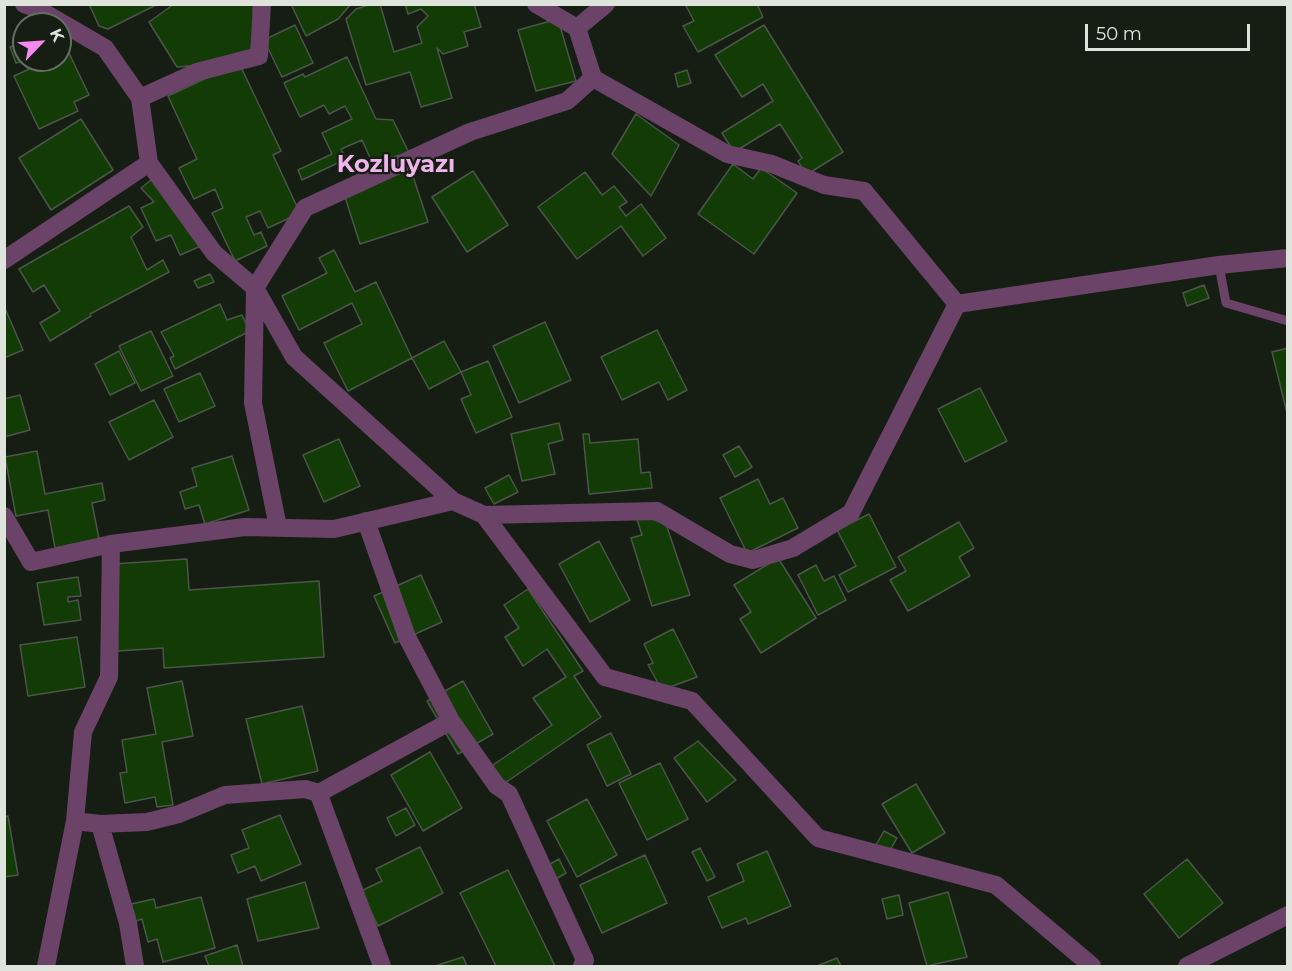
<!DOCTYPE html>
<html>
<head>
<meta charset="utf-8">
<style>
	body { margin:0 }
	#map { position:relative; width:1292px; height:971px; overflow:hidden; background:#161e14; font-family:Montserrat,sans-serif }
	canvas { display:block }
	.frame { position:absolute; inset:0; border:6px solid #dee4dc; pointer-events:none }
	.north { position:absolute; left:12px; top:12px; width:60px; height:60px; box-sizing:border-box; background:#161e14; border:2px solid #666d64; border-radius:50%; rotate:65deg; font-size:16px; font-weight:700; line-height:24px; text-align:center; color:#dee4dc }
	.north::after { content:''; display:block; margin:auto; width:21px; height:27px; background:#f489f0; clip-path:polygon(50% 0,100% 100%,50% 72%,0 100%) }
	.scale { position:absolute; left:1085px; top:24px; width:165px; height:27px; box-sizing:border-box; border:3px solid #dee4dc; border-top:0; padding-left:8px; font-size:18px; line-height:21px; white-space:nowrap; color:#dee4dc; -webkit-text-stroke:4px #161e14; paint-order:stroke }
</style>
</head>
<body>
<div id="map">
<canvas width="1292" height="971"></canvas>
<div class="frame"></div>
<div class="north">K</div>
<div class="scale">50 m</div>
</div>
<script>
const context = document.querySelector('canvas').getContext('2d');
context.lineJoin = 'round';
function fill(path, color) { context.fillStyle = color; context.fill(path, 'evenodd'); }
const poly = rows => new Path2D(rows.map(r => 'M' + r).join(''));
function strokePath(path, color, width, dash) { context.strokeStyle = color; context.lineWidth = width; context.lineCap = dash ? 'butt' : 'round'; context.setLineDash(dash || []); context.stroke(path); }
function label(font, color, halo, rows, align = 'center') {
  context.font = font + ' Montserrat,sans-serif'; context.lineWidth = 4.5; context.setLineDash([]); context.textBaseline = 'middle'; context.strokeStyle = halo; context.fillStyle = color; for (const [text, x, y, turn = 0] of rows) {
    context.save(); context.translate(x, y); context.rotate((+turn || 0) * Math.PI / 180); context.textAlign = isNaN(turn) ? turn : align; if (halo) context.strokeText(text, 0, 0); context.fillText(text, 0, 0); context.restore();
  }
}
const building = poly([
	[89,4,158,4,108,29,99,26,89,4],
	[174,4,253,4,256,55,224,63,177,67,149,22,174,4],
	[291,4,351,4,338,19,306,36,291,4],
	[372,4,380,4,394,52,422,43,417,27,428,16,421,9,408,14,405,4,474,4,481,27,464,32,468,46,443,54,437,48,452,98,421,107,410,72,366,85,346,19,356,9,372,4],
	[685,4,757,4,763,17,698,52,683,26,694,21,685,4],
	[558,19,576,81,536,91,518,30,558,19],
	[295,25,313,63,282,77,264,40,295,25],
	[764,25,843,152,806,175,798,161,802,158,780,124,734,152,722,133,773,101,763,84,742,97,715,55,764,25],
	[17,44,23,61,16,63,10,47,17,44],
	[68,51,89,95,74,102,78,111,39,129,14,76,49,60,60,60,60,55,68,51],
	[347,57,376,119,393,120,409,153,372,162,362,140,341,149,346,159,302,180,298,170,332,154,322,133,352,119,345,106,329,114,324,105,300,117,284,83,303,74,305,77,347,57],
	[239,63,281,151,273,155,300,213,268,228,260,211,246,217,254,235,261,232,267,246,235,261,212,213,223,208,215,189,194,199,179,168,197,159,168,96,239,63],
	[687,70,691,83,678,87,675,74,687,70],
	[636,114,679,145,651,196,612,154,636,114],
	[81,119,113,170,51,210,19,158,81,119],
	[733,164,753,179,761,168,797,193,754,254,698,214,733,164],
	[410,167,428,222,360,244,344,194,410,167],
	[473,171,508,225,467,252,432,197,473,171],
	[585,172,602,195,614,186,627,202,619,207,626,216,641,204,666,238,643,256,621,226,577,259,538,207,585,172],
	[156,176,201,246,180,255,171,235,156,241,141,208,154,202,141,188,156,176],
	[129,206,143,227,131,237,147,270,163,260,169,272,90,314,91,316,50,341,40,323,60,311,44,285,33,292,19,269,129,206],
	[334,250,355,292,376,282,412,358,348,391,324,343,362,324,352,303,299,330,282,296,327,273,319,258,334,250],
	[210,274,214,282,198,288,194,281,210,274],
	[1204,285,1209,298,1187,306,1183,293,1204,285],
	[220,304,227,320,242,315,250,331,175,369,170,358,174,356,161,332,220,304],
	[4,306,23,350,4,358,4,306],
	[545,322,571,380,519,403,493,346,545,322],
	[657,330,687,390,668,400,659,382,622,400,601,357,657,330],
	[151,331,173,376,141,391,119,346,151,331],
	[444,341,461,372,429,389,412,358,444,341],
	[1288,348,1288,417,1272,352,1288,348],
	[119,351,135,383,110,395,95,364,119,351],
	[488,361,512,417,476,433,461,399,471,395,461,372,488,361],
	[200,373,215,406,179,422,164,389,200,373],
	[980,388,1007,441,965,462,938,409,980,388],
	[20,395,30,430,4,437,4,399,20,395],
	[154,400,173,437,129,460,109,422,154,400],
	[559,423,563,440,548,444,555,474,522,481,511,434,559,423],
	[583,434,589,434,590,443,638,439,641,473,650,472,652,488,589,494,583,434],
	[339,439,360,486,324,502,303,455,339,439],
	[739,446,752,467,735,477,723,455,739,446],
	[37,451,45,494,102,483,105,500,92,503,99,539,55,548,48,510,16,516,5,457,37,451],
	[232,456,249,510,205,524,199,505,185,509,180,492,197,486,192,468,232,456],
	[509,475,518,492,494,504,485,488,509,475],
	[758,479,770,504,783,498,798,528,747,553,720,498,758,479],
	[635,513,666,524,690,595,652,606,631,538,642,535,635,513],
	[869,514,896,567,848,592,839,575,856,566,837,530,869,514],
	[959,522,974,548,959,557,970,576,908,611,890,580,906,571,898,557,959,522],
	[599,541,630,600,590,622,559,564,599,541],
	[778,558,816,618,761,653,740,619,751,612,734,585,778,558],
	[187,559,189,590,319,581,324,657,164,668,163,648,118,651,113,564,187,559],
	[816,565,824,581,834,576,846,600,818,615,798,575,816,565],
	[421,575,442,622,395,643,374,596,421,575],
	[78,577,81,596,68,597,68,602,78,600,81,620,44,625,37,583,78,577],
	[528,589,583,671,574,676,601,717,502,785,490,767,552,725,533,698,566,677,547,649,523,666,505,637,519,628,504,605,528,589],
	[673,629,697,677,662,690,648,665,653,663,644,644,673,629],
	[77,637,85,687,28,696,20,645,77,637],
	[182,681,193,736,162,742,173,805,157,807,155,797,125,803,120,773,127,772,122,740,156,734,147,688,182,681],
	[463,681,493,734,458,754,427,701,463,681],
	[302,706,318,771,262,784,246,719,302,706],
	[611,733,631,774,607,786,587,745,611,733],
	[698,741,736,780,707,802,674,758,698,741],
	[430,752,462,808,423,831,391,775,430,752],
	[660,763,688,819,647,840,619,783,660,763],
	[916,784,945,833,912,853,882,804,916,784],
	[587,799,617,855,577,877,547,821,587,799],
	[406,808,415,825,396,836,387,818,406,808],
	[280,815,301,864,261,881,255,866,238,873,231,855,249,848,242,830,280,815],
	[8,816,18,875,4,877,4,817,8,816],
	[884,831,897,838,889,852,876,845,884,831],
	[420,847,443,893,378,926,361,891,382,881,376,869,420,847],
	[700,848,715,877,707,881,692,852,700,848],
	[767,851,791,906,748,924,746,918,722,928,708,897,744,881,737,864,767,851],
	[645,855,667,903,602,933,580,885,645,855],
	[559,859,566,873,544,886,536,872,559,859],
	[1187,859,1223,903,1179,938,1144,894,1187,859],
	[508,870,555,966,496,966,460,893,508,870],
	[305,882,319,928,258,941,247,899,305,882],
	[948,892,967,957,927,966,909,903,948,892],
	[899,895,903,915,887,919,882,899,899,895],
	[201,897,215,948,163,962,157,939,148,942,142,919,136,921,131,904,154,899,156,908,201,897],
	[237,945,243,966,209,966,205,956,237,945],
	[463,957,467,966,435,966,463,957],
	[837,958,841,966,817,966,837,958]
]);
fill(building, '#123b06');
strokePath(building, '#4b5549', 1.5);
strokePath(poly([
	[1219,265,1226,303,1288,321]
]), '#6b4268', 9);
strokePath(poly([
	[24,4,38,9,105,48,140,98,149,163,214,253,255,288,294,357,453,501,484,515,605,677,692,701,818,838,996,885,1092,966],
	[536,4,577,28,593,78,727,154,772,164,824,185,864,191,957,304],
	[577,28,606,4],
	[140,98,197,72,259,56,262,4],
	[4,260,149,163],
	[484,515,657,511,730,554,753,560,793,548,851,513,957,304,1219,265,1288,258],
	[4,516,31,562,111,544,245,527,334,529,453,501],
	[366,521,407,637,451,721,497,786,509,794,585,960,582,966],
	[278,527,253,403,255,288,305,208,470,132,567,101,593,78],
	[318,792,382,966],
	[75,821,100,824,147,822,179,814,225,795,305,789,319,793,451,721],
	[100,824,128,923,135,966],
	[46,966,75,821,83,732,109,677,111,544],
	[1187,966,1288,915]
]), '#6b4268', 18);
label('bold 24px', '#f0b4ec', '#161e14', [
	["Kozluyazı",396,165]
]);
</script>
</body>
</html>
